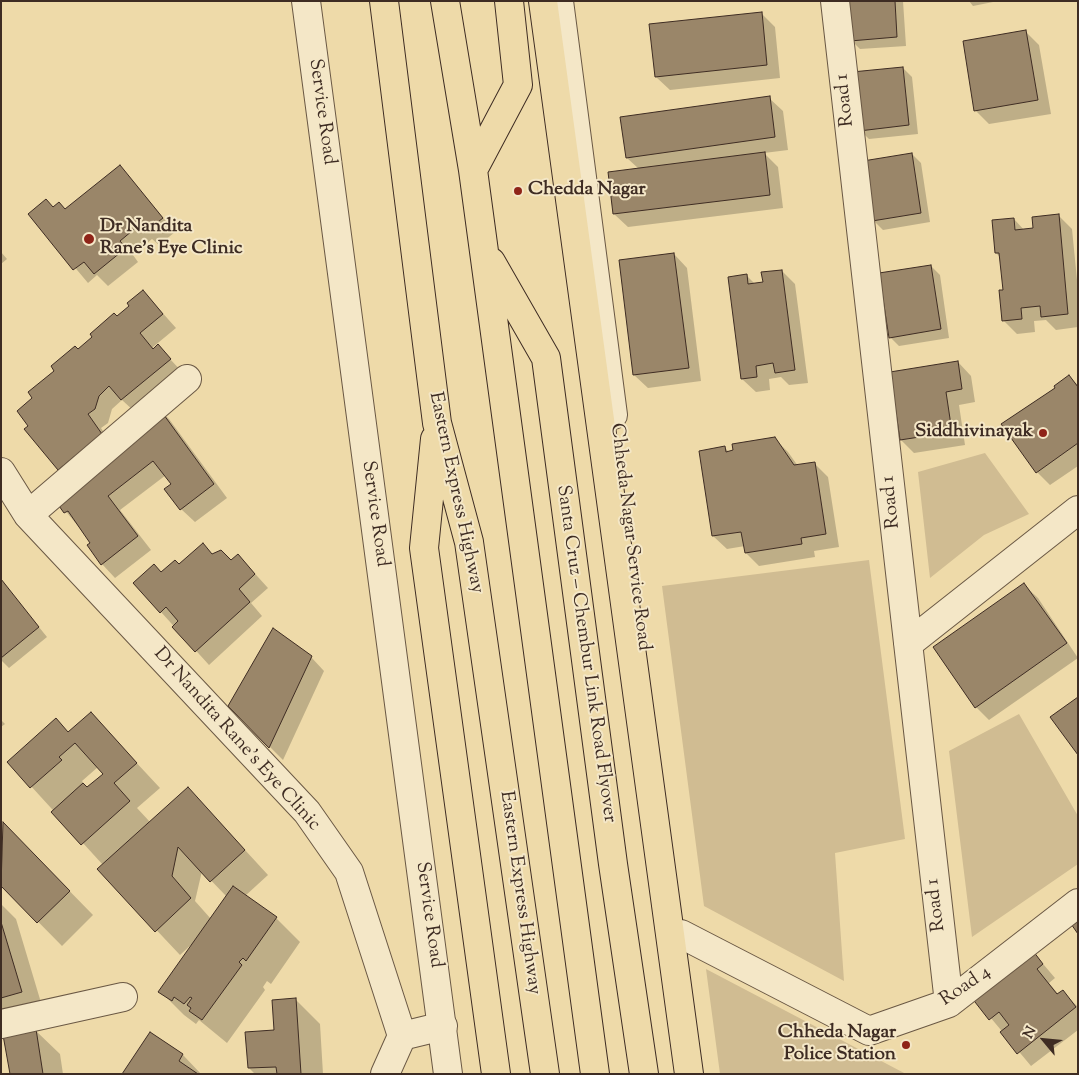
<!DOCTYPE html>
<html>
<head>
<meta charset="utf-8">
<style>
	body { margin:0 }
	#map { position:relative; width:1079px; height:1075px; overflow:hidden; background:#eedaa9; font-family:"Sorts Mill Goudy",serif }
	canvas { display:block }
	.frame { position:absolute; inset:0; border:2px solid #3e2c23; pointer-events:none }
	.north { position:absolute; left:1019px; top:1015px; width:50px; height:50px; -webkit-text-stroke:4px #f4e7c7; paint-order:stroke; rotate:298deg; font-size:14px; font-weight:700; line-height:20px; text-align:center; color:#3e2c23 }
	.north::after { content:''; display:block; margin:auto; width:18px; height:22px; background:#3e2c23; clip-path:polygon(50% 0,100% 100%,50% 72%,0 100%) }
</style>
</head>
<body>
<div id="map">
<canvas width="1079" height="1075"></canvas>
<div class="frame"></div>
<div class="north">N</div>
</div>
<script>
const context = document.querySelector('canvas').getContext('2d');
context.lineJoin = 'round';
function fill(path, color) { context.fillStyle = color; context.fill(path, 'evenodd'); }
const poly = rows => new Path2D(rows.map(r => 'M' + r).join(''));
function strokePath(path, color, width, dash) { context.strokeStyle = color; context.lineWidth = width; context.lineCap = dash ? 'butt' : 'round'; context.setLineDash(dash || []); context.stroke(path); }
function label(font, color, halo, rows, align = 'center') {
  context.font = font + ' "Sorts Mill Goudy",serif'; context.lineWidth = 4; context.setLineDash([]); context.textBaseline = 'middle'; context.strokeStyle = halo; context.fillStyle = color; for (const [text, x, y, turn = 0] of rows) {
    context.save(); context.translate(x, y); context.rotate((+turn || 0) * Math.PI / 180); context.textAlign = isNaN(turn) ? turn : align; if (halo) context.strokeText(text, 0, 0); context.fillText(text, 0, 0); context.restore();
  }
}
fill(poly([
	[985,453,1029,514,984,535,930,578,918,472],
	[869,560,905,839,835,853,844,981,704,906,662,586],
	[1019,714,1078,816,1078,864,972,937,949,751],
	[706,969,906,1074,720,1074]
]), '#d0bc92');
fill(poly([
	[849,1,903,1,906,46,860,49,851,40],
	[969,1,998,1,973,6],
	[761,13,775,27,780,78,670,90,656,77],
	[1026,32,1039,45,1051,114,989,124,975,110],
	[903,68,912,77,918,134,869,139,860,130],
	[769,98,783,111,788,150,764,153,778,167,783,208,628,227,614,214,639,169,627,158],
	[912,154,921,163,930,222,883,230,874,221],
	[120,166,175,232,159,245,152,239,133,255,138,262,108,286,97,275,88,283,30,214,54,208,66,210],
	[1058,215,1072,229,1078,290,1078,327,1056,330,1046,320,1034,321,1035,332,1017,334,1003,320,1004,291,1001,258,996,253,1014,219,1025,231,1035,230],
	[1,252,7,259,1,264],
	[674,254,687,268,701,381,648,388,634,375],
	[931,266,940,275,949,338,899,346,890,337],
	[782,271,795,284,808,383,789,385,781,377,769,379,770,390,756,392,742,379,747,276,755,284,764,283],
	[143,291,176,328,153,347,154,350,158,346,183,373,135,412,122,400,112,409,108,423,101,428,112,445,156,406,169,419,227,498,195,522,181,509,173,485,166,475,120,510,151,550,115,578,102,564,92,543,54,497,71,481,26,429,30,426,33,398,78,350,131,307],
	[958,362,971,376,975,402,959,405,965,445,914,453,901,440],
	[1069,377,1078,385,1078,466,1050,485,1037,472,1003,424,1031,404,1032,406],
	[774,438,788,452,798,466,815,464,828,477,839,547,814,551,815,557,759,566,746,553,745,546,727,549,713,536,725,448,729,452],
	[203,544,213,555,231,562,238,555,268,588,251,603,262,616,209,665,161,612,161,574,179,566],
	[1,580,47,637,9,668,1,660],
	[1024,585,1038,598,1078,658,989,720,976,707],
	[311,657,324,671,283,760,229,706],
	[91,714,160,788,137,808,150,822,188,788,268,875,245,896,276,918,300,942,271,984,267,981,263,987,265,990,227,1043,199,1020,196,1024,184,1015,160,991,192,944,180,955,99,869,103,865,9,762,69,733],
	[98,767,104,774,87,789,82,781],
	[202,871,227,897,211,919,195,901],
	[1,720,5,724,1,727],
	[3,823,93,915,62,946,1,884],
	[1,904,16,919,45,1016,1,1025],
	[1027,945,1055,978,1049,983,1059,995,1063,992,1078,1007,1078,1030,1031,1066,970,993],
	[296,1000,320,1024,323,1074,255,1074,249,1068],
	[35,1030,60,1054,63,1074,11,1074],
	[150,1034,183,1055,201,1074,124,1074]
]), '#0003');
const building = poly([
	[847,1,895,1,897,37,850,41,847,1],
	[762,12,767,65,655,77,649,24,762,12],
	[1026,30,1038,100,974,111,963,41,1026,30],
	[903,67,909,125,859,131,852,72,903,67],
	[770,96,775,137,626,158,620,117,770,96],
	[765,152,770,195,613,214,608,172,765,152],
	[912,153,921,213,872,221,863,161,912,153],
	[120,165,163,218,144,233,138,226,120,241,126,248,94,274,84,262,73,270,28,214,46,199,53,207,59,202,65,209,120,165],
	[1059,214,1068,314,1041,317,1040,306,1021,308,1022,319,1002,321,999,290,1003,290,999,253,995,253,992,220,1014,218,1015,230,1033,228,1032,217,1059,214],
	[674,253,689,368,633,375,619,260,674,253],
	[931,265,941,329,889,338,879,273,931,265],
	[782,270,795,370,775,373,773,363,756,366,757,377,741,379,728,277,747,274,748,284,763,282,761,272,782,270],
	[143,290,163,314,140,333,153,349,158,344,171,359,121,400,109,386,99,396,95,409,88,414,102,434,58,470,24,429,28,426,17,411,32,398,28,392,54,371,51,366,75,346,78,349,92,337,90,334,114,313,117,316,129,306,127,303,143,290],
	[958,361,962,389,946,392,952,432,900,440,890,372,958,361],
	[1069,375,1078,387,1078,443,1036,473,1001,424,1055,388,1054,386,1069,375],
	[156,404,214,484,180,510,164,489,171,484,153,461,108,496,138,536,101,565,87,545,90,543,68,511,64,513,52,496,156,404],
	[775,437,794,465,815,462,826,534,801,538,802,544,745,553,741,532,712,536,699,451,725,446,726,452,733,450,732,444,775,437],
	[203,543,212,554,221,550,231,560,238,554,255,574,239,589,250,602,195,652,172,627,178,621,166,607,160,613,133,583,154,564,161,572,175,560,179,564,203,543],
	[1,579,39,627,1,658,1,579],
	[1024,583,1067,643,975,708,933,647,1024,583],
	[273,628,312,656,269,748,228,706,273,628],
	[1078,697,1078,755,1050,717,1078,697],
	[91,712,137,763,114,783,130,801,81,845,51,812,83,783,87,787,103,774,75,743,59,757,62,760,30,788,7,762,56,718,68,732,91,712],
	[188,787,245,850,210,882,178,847,172,876,191,898,155,932,97,869,188,787],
	[3,822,70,891,37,923,1,886,3,822],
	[233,886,277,917,246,961,243,958,239,962,242,965,202,1020,189,1011,191,1008,187,1005,192,998,190,997,184,1004,174,997,172,1001,158,992,233,886],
	[1078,915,1078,934,1069,921,1078,915],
	[1,922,22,992,1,998,1,922],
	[1027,943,1043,964,1037,969,1057,994,1063,990,1076,1007,1017,1054,1000,1032,1009,1025,999,1012,989,1020,968,993,1027,943],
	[296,998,301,1074,277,1074,276,1067,248,1068,245,1032,274,1030,272,1000,296,998],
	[36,1029,43,1074,10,1074,3,1035,36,1029],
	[150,1032,183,1054,179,1061,198,1074,122,1074,150,1032]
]);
fill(building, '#9a8669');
strokePath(building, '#3e2c23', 1);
const minor = poly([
	[835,1,949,1003],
	[1,472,28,515,307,812,349,872,402,1036,385,1074],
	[28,515,187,379],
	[908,644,1078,510],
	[681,934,869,1031,949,1003,1078,903],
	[1,1024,123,997],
	[402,1036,443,1026]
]);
const tertiary = poly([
	[306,1,448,1074],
	[559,1,613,415]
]);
const trunk = poly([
	[384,1,437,423,469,542,545,1074],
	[445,1,473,170,595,1074],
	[543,1,689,1074],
	[473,170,518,85,509,1],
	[491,262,546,358,613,864,644,1074],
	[435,439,424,548,496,1074]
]);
strokePath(minor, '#6a5844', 30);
strokePath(tertiary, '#6a5844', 30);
strokePath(trunk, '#3e2c23', 30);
strokePath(minor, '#f4e7c7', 28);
strokePath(tertiary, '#f4e7c7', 28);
strokePath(trunk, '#eedaa9', 28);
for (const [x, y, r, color] of [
	[518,191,5,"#8f2418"],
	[89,239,6,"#8f2418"],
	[1043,433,5,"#8f2418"],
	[906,1045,5,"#8f2418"]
]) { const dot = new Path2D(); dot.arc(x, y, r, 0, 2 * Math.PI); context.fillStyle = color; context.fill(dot); strokePath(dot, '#f4e7c7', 2); }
label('19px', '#3e2c23', '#f4e7c7', [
	["Road 1",846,100,-96],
	["Service Road",321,112,82],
	["Eastern Express Highway",455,493,78],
	["Road 1",892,502,-96],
	["Service Road",374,514,82],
	["Chheda Nagar Service Road",629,537,83],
	["Santa Cruz – Chembur Link Road Flyover",585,654,82],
	["Dr Nandita Rane's Eye Clinic",236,740,48],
	["Eastern Express Highway",519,893,82],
	["Road 1",937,905,-97],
	["Service Road",428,915,82],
	["Road 4",966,987,-34]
]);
label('bold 19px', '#3e2c23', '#f4e7c7', [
	["Chedda Nagar",528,191],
	["Dr Nandita",100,228],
	["Rane's Eye Clinic",100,250],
	["Siddhivinayak",1033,433,"right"],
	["Chheda Nagar",896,1034,"right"],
	["Police Station",896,1056,"right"]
], 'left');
</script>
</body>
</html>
